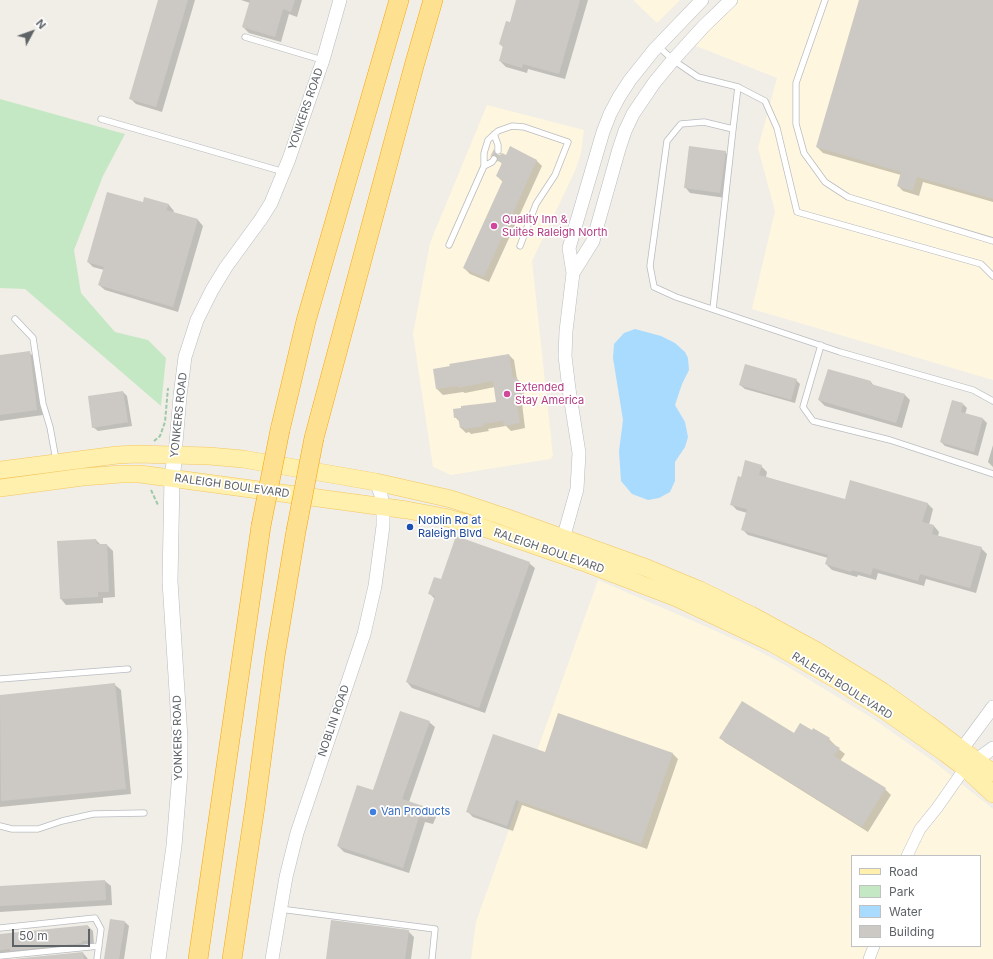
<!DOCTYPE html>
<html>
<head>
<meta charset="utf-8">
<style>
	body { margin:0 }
	#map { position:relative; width:993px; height:959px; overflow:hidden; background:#f1eee7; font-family:Inter,sans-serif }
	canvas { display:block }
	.legend { position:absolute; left:851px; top:855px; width:130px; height:92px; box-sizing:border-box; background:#fff; border:1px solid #bfc1c2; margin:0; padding:5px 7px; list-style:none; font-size:12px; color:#5e6367 }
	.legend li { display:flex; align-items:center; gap:8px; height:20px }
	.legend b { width:20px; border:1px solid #bfc1c2 }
	.north { position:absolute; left:12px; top:12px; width:40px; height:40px; -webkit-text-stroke:3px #fff; paint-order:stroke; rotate:49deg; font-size:11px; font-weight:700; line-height:16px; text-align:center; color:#5e6367 }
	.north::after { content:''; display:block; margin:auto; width:14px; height:18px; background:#5e6367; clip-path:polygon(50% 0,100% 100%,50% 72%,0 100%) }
	.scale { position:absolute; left:12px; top:929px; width:78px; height:18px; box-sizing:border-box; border:2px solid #5e6367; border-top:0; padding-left:5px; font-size:12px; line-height:14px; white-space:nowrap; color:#5e6367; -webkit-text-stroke:3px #fff; paint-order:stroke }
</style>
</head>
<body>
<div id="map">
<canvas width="993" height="959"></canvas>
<ul class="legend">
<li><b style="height:5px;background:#fff0ae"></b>Road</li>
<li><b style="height:11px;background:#c5e8c4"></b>Park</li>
<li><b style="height:11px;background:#a9dbff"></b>Water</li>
<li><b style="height:11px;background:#ccc9c4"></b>Building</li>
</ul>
<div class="north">N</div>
<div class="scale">50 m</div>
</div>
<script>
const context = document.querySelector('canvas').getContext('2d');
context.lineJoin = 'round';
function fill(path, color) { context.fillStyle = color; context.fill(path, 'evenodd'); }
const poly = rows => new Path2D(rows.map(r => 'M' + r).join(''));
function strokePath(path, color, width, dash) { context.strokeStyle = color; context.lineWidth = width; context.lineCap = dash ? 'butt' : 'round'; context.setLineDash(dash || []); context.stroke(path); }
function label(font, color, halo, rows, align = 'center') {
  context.font = font + ' Inter,sans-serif'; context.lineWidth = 3.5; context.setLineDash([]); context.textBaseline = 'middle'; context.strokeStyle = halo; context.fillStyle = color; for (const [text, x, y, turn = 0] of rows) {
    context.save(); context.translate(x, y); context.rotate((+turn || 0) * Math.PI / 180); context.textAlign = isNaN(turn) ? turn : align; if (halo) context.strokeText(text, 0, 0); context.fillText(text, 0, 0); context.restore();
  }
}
fill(poly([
	[633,0,680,0,657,23],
	[736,0,993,0,993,380,752,309,775,211,758,148,777,78,691,44],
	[487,105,584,130,581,153,575,171,532,261,553,456,550,459,451,475,433,467,413,334,430,243],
	[598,580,707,627,751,647,785,665,872,718,933,761,993,809,993,959,471,959,476,922],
	[852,856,980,856,980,946,852,946]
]), '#fef6de');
fill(poly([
	[0,99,125,134,103,176,74,250,81,293,115,332,148,340,166,358,161,406,25,289,0,288]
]), '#c5e8c4');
fill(poly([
	[635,329,661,336,675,343,685,352,688,358,689,370,682,384,675,405,685,422,688,437,685,447,675,462,675,481,670,492,659,498,648,500,632,494,621,481,619,451,623,420,613,358,614,344,624,333]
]), '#a9dbff');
fill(poly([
	[159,0,195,0,162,112,136,104,130,98],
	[241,0,302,0,297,17,289,14,281,42,249,33,243,27,250,3],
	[517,0,588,0,565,79,528,69,527,73,506,67,500,61,504,48,500,44,511,24],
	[860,0,993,0,993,202,923,182,919,196,903,191,898,186,901,175,823,153,817,147],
	[494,151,499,156,536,160,542,166,489,282,470,274,464,268,503,182,497,176,502,164,499,160,496,162,491,157],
	[725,152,731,158,726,198,690,193,685,187],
	[145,199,169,205,174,211,173,213,198,220,203,226,178,312,105,290,99,285,104,270,93,267,88,262,144,203],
	[29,352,35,358,43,415,0,421,0,356],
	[509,355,514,360,517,379,523,384,525,403,522,403,525,428,511,431,506,426,488,429,489,431,471,434,469,432,466,433,460,427,460,422,455,417,498,403,495,387,465,393,463,392,443,395,437,389,434,370],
	[796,380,800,384,795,403,745,389,740,385],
	[871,382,874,386,904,394,910,400,902,428,825,406,819,400],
	[123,392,127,396,132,426,98,431,93,427],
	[963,404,967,408,965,414,983,419,987,423,978,456,945,446,941,442],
	[993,445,993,467,988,462],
	[761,466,767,472,766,477,845,501,927,503,933,509,929,525,934,526,939,532,938,536,981,548,987,554,976,593,926,579,924,586,878,573,876,580,858,575,857,577,832,570,826,564,828,558,748,535,742,529,747,513,737,510,731,504,741,478],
	[96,540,101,545,107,545,113,551,115,597,103,598,103,603,66,605,61,599,58,542],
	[529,563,535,568,485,713,412,688,407,682,435,599,429,593,442,580],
	[115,685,121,690,131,794,0,807,0,696],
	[429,722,435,727,409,802,422,807,425,810,430,811,436,817,433,824,425,822,409,873,344,852,338,846,373,791],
	[814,729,829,739,835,745,835,746,845,754,840,761,885,789,891,795,868,832,726,743,720,738,794,734,812,732],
	[545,753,672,753,678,759,647,849,522,805,513,831,473,817,467,811],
	[105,881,111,886,112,905,0,912,0,887],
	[125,922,129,926,124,959,105,959],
	[88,926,93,931,94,945,0,959,0,935],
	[408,931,414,937,411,959,327,959],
	[83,953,88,959,23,959]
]), '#0003');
fill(poly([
	[158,0,188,0,156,107,129,99],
	[250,0,295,0,291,12,283,9,275,37,242,27],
	[516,0,580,0,559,74,523,64,522,68,499,61,503,46,499,44,506,21,510,22],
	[859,0,993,0,993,199,917,177,913,191,897,186,901,172,816,147],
	[510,146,537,160,484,277,463,268,503,180,496,176,502,163,498,161,498,157,496,155,492,155,490,157,494,149,496,155,500,155,502,153,506,155],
	[689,146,726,151,720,193,684,188],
	[107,192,143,202,144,197,169,204,166,210,198,219,173,307,98,285,104,267,87,262],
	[30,351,37,410,0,415,0,355],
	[509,354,513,378,517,377,520,397,516,398,520,423,504,426,503,421,483,424,484,426,464,429,464,427,460,428,458,417,454,418,453,409,461,408,461,406,496,402,493,381,458,388,458,386,436,389,433,369,450,366,449,364],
	[745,364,797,379,791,400,739,385],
	[828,369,871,381,871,384,905,394,896,423,818,400],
	[123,391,128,422,92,428,88,396],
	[952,400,963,403,961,412,983,418,974,452,940,442],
	[745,460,762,465,759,475,845,499,850,480,928,503,922,522,934,525,932,534,982,547,970,588,920,574,918,581,873,568,871,575,852,570,851,572,825,564,828,555,741,530,747,509,730,505,738,476,741,477],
	[456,536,530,562,479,708,406,682,435,596,428,594,434,577,441,579],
	[96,539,97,544,107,544,109,592,98,592,98,597,60,599,57,541],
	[115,683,126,789,1,801,0,695],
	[742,701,794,733,800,723,812,730,813,728,830,738,828,741,840,748,834,756,886,788,862,827,719,738],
	[400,711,430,721,402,799,423,806,422,808,431,811,427,819,419,817,403,868,337,846,357,785,373,790],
	[558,713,673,753,641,844,516,800,507,826,466,812,493,734,545,752],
	[105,880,106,900,0,906,0,886],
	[110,919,125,921,119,959,104,959],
	[331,920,409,930,405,959,326,959],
	[88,925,90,940,82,941,82,943,10,951,10,949,0,950,0,934],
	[83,952,84,959,13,959]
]), '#ccc9c4');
const service = poly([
	[825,0,796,83,796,124,804,153,825,182,848,197,993,241],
	[245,37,322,60],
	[658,46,673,60,698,77,738,87,765,101,777,128,797,212,981,264,993,276],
	[738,87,733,129,704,122,681,124,667,141,650,266,654,287,676,297,840,352,973,390,993,401],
	[101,119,284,172],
	[494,134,498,145,498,151],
	[484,166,492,162,494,159],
	[449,245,484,166,484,153,488,140,498,131,512,126,524,127,568,142,555,175,536,204,520,246],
	[713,309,733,129],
	[15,319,33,338,43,404,50,427,56,460],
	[821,345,803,407,813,421,890,440,993,474],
	[0,679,128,669],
	[0,826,12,829,38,829,62,821,93,814,144,813],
	[280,909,435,929,432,959],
	[0,928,95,918,101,929,97,959],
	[0,956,99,946]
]);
const minor = poly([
	[907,856,920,829,937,808,965,768],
	[869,959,874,946]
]);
const tertiary = poly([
	[573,273,593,241,619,149,625,131,633,114,654,83,673,60,704,26,731,0],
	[175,455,180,396,185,357,197,320,212,290,226,267,261,219,271,203,289,159,302,121,323,60,340,0],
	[561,546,577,489,579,453,569,389,565,356,566,331,573,273,569,248,603,132,610,114,619,97,630,80,654,50,702,0],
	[993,707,962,749,965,768,993,748],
	[272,959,286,877,297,833,364,634,375,586,383,526,383,507,381,495,376,482]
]);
const secondary = poly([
	[158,959,174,846,180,772,180,739,170,581,172,478,175,455]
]);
const primary = poly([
	[0,470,117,455,137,454,209,456,243,459,376,482,451,499,505,517,647,568,700,590,751,615,817,651,882,691,928,724,993,773],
	[0,488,83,477,121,474,140,474,407,510,444,517,481,527,588,564,677,598,772,643,837,680,884,710,945,753,965,768,993,794]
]);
const motorway = poly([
	[280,430,306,321,399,0],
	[314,438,414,66,433,0],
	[198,959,261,526],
	[232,959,255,807,275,656,296,531]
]);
strokePath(service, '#b9bcc1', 7);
strokePath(minor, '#b9bcc1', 12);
strokePath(tertiary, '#b9bcc1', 14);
strokePath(secondary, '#b8bcc1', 16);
strokePath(primary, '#f4c65d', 18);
strokePath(motorway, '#f8a500', 20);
strokePath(poly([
	[154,441,160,436,165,422,168,388],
	[151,490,158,505]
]), '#9dc9a8', 2, [4, 2]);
strokePath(service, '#fff', 5.5);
strokePath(minor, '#fff', 11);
strokePath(tertiary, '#fff', 13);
strokePath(secondary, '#fff', 15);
strokePath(primary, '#fff0ae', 17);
strokePath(motorway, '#fee091', 19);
const motorwayBridge = poly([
	[261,526,280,430],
	[296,531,314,438]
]);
strokePath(motorwayBridge, '#f8a500', 20, []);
strokePath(motorwayBridge, '#fee091', 19);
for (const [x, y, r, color] of [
	[494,226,4,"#d1479c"],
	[507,394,4,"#d1479c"],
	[410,527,4,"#1a4fb4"],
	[373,812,4,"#3f7fe0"]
]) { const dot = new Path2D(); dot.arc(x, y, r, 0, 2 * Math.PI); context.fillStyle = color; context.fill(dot); strokePath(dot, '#fff', 1.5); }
label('11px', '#5e6367', '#fff', [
	["YONKERS ROAD",306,109,-71],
	["YONKERS ROAD",179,415,-84],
	["RALEIGH BOULEVARD",232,486,8],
	["RALEIGH BOULEVARD",549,551,19],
	["RALEIGH BOULEVARD",842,686,32],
	["NOBLIN ROAD",334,721,-71],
	["YONKERS ROAD",178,738,-91]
]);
label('11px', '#b23c85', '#fff', [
	["Quality Inn &",502,220],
	["Suites Raleigh North",502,233],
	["Extended",515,388],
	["Stay America",515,401]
], 'left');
label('11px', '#164399', '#fff', [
	["Noblin Rd at",418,521],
	["Raleigh Blvd",418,534]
], 'left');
label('11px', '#366cbe', '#fff', [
	["Van Products",381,812]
], 'left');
</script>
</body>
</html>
